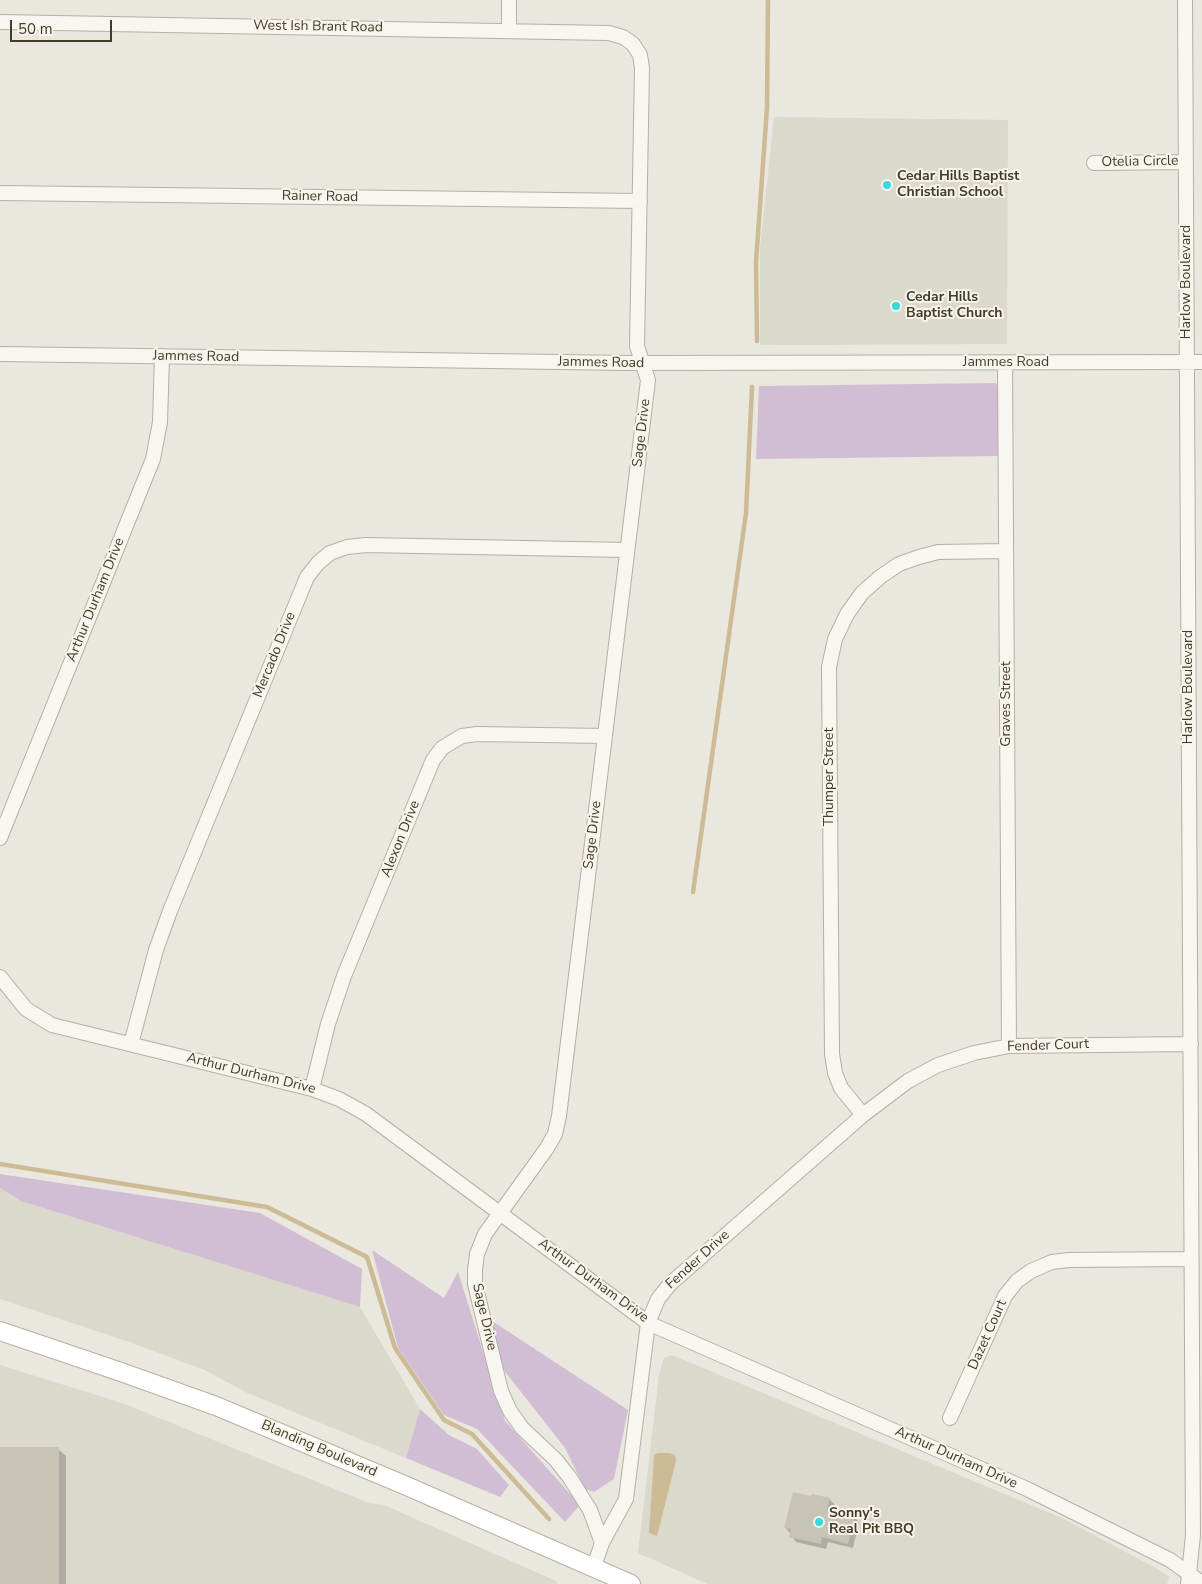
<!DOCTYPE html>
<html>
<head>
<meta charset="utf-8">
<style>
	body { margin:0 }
	#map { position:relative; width:1202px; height:1584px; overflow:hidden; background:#e9e7de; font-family:"Nunito Sans",sans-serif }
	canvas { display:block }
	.scale { position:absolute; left:10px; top:20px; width:102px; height:22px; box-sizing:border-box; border:2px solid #423c25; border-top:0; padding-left:6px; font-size:15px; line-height:18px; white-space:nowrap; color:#423c25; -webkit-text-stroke:4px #f7f4ee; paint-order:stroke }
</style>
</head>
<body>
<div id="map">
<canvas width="1202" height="1584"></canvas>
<div class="scale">50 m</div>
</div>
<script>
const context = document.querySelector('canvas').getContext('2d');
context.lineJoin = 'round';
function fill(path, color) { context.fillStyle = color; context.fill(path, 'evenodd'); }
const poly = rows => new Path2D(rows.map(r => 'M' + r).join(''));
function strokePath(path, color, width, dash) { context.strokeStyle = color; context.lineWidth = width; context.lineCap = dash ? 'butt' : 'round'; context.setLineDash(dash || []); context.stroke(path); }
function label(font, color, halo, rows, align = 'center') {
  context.font = font + ' "Nunito Sans",sans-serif'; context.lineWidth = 4; context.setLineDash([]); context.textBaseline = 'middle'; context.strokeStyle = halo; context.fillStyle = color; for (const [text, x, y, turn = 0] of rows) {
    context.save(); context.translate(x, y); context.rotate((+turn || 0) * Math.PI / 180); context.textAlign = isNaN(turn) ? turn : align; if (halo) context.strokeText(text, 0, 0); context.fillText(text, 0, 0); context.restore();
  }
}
fill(poly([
	[774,117,1008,120,1007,344,760,345,760,249],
	[0,1188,21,1201,360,1307,420,1409,406,1458,245,1392,205,1370,129,1342,0,1299],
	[672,1355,1062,1518,1163,1572,1169,1577,1167,1584,708,1584,638,1553,659,1375,664,1358],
	[0,1365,122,1403,369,1503,384,1505,556,1581,557,1584,0,1584]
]), '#dbd8cc');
fill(poly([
	[996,383,998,388,998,456,756,459,759,386],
	[0,1174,260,1213,362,1269,360,1307,21,1201,0,1188],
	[372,1250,444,1298,458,1272,505,1421,580,1505,565,1522,477,1429,444,1415,398,1348],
	[489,1319,628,1410,614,1479,594,1492,585,1489,565,1448,503,1369],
	[420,1409,449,1435,477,1449,509,1485,500,1497,406,1458]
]), '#d2bed4');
fill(poly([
	[658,1453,669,1453,675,1455,676,1461,657,1536,649,1533,654,1455]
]), '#cdbb95');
fill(poly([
	[0,1449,58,1449,66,1456,66,1584,0,1584],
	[829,1499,835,1505,833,1512,854,1517,859,1522,853,1548,828,1542,826,1549,796,1542,786,1528]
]), '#0003');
strokePath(poly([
	[757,341,756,262,767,108,768,0],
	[693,892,746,513,752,387],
	[0,1164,267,1207,367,1257,395,1348,444,1420,472,1434,549,1519]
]), '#cdbb95', 4.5);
fill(poly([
	[0,1447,59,1447,59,1584,0,1584],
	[793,1492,811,1496,812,1494,830,1498,827,1509,855,1515,848,1544,822,1537,821,1544,789,1537,791,1529,784,1528]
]), '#c7c3b5');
const minor = poly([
	[1185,0,1193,1535,1188,1584],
	[0,22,609,33,623,37,633,44,640,55,642,68,637,346,648,380,559,1116,555,1134,547,1148,485,1234,477,1254,475,1270,475,1284,501,1391,510,1411,522,1428,556,1460,570,1478,590,1510,602,1543,593,1569],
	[509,30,509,0],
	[1094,163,1186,162],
	[0,193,640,201],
	[0,354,629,363,1202,362],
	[1005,363,1009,1046],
	[0,838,153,459,160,422,162,356],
	[0,977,26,1009,52,1025,312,1089,339,1099,366,1114,648,1323,1027,1489,1170,1560,1202,1583],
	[131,1044,156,950,170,911,307,577,318,563,330,553,347,547,366,545,627,550],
	[312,1089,328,1024,344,976,433,760,442,748,462,736,477,734,605,736],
	[863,1115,841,1088,835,1073,832,1054,829,667,835,639,847,614,862,593,880,577,899,564,919,557,938,552,1006,551],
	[950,1418,1005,1296,1017,1281,1031,1271,1052,1262,1069,1260,1191,1259],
	[602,1543,626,1499,648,1323,658,1299,670,1284,863,1115,908,1081,938,1065,974,1053,1009,1046,1191,1044]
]);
const major = poly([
	[0,1331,121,1372,216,1406,402,1484,631,1584]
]);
strokePath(minor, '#b4b0a3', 16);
strokePath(major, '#b6b09c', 20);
strokePath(minor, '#f7f6f1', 14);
strokePath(major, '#fff', 18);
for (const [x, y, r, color] of [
	[887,185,5,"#35dadc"],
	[896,306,5,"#35dadc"],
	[819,1522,5,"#35dadc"]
]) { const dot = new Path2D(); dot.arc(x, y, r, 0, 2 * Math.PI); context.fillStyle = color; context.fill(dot); strokePath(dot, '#f7f4ee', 2); }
label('14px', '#423c25', '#f7f4ee', [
	["West Ish Brant Road",318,27,1],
	["Otelia Circle",1140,162,-1],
	["Rainer Road",320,197,1],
	["Harlow Boulevard",1187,282,-90],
	["Jammes Road",196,357,1],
	["Jammes Road",601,363,1],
	["Jammes Road",1006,363],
	["Sage Drive",642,433,-83],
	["Arthur Durham Drive",96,600,-68],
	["Mercado Drive",275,655,-68],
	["Harlow Boulevard",1189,687,-90],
	["Graves Street",1007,704,-90],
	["Thumper Street",830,777,-90],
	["Sage Drive",593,835,-83],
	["Alexon Drive",401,839,-68],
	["Fender Court",1048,1046,-2],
	["Arthur Durham Drive",251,1074,14],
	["Fender Drive",698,1260,-42],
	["Arthur Durham Drive",593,1281,36],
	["Sage Drive",484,1317,77],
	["Dazet Court",988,1335,-66],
	["Blanding Boulevard",319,1449,23],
	["Arthur Durham Drive",956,1458,24]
]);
label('bold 14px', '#423c25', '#f7f4ee', [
	["Cedar Hills Baptist",897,177],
	["Christian School",897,193],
	["Cedar Hills",906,298],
	["Baptist Church",906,314],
	["Sonny's",829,1514],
	["Real Pit BBQ",829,1530]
], 'left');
</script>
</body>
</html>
